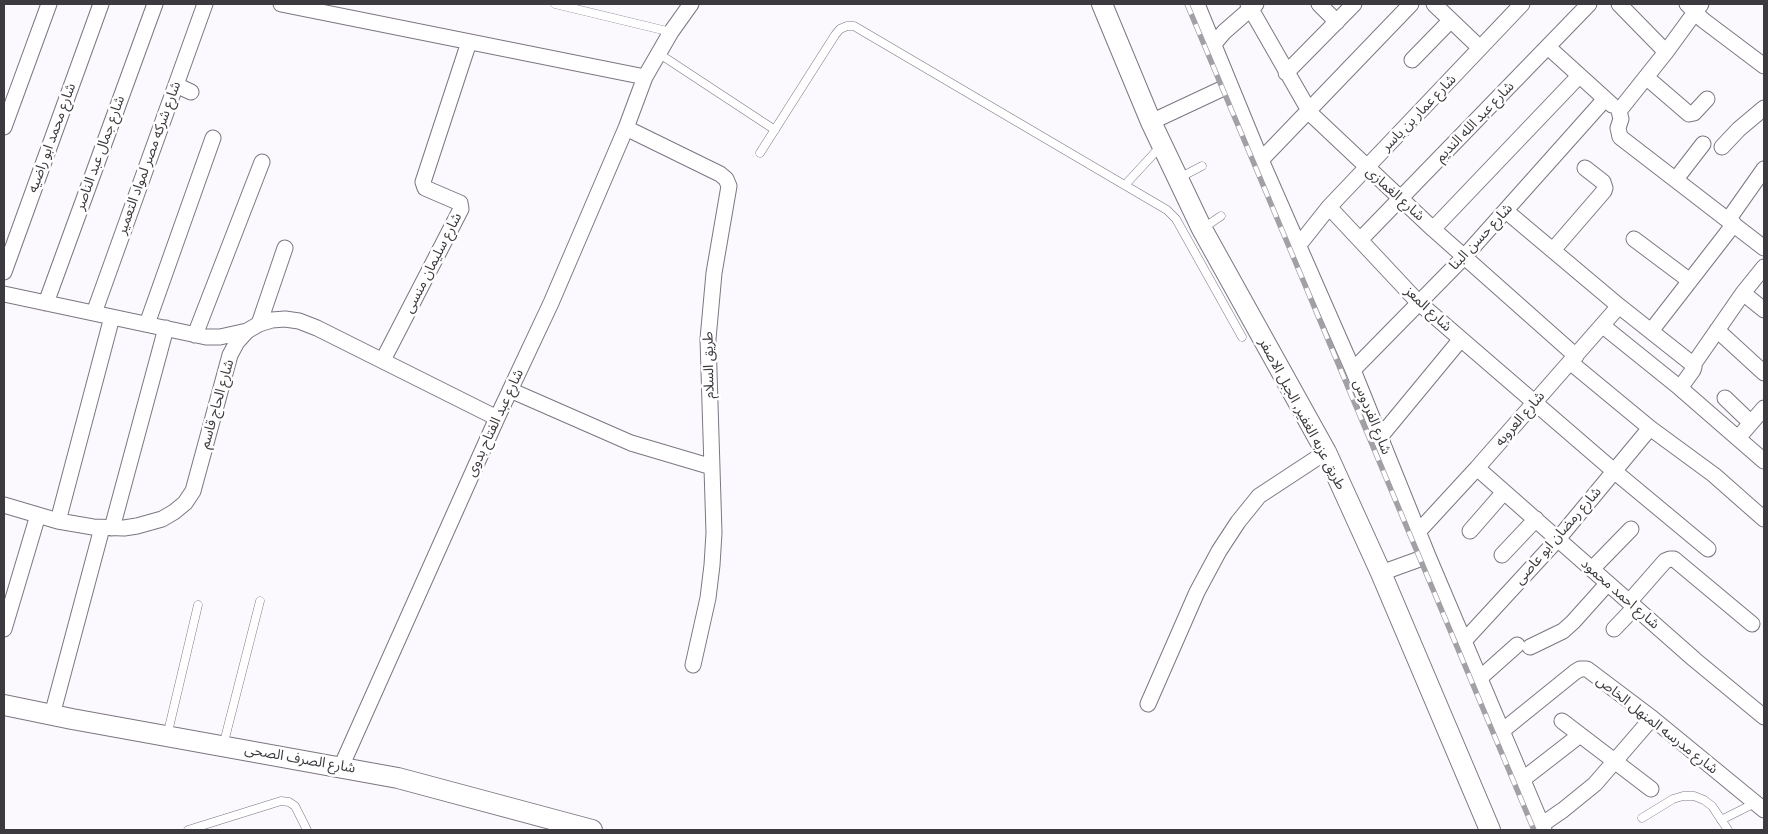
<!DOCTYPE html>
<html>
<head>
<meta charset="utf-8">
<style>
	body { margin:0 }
	#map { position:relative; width:1768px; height:834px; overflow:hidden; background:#fbf8fe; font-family:"IBM Plex Serif",serif }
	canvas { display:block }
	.frame { position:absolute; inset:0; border:5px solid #3d3a3f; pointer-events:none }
</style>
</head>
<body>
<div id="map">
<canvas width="1768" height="834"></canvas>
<div class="frame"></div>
</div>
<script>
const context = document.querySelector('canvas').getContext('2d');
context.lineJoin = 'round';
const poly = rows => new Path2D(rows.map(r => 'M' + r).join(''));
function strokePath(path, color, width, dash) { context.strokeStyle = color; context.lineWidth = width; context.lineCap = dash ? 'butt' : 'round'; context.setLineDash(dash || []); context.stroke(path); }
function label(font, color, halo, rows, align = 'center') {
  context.font = font + ' "IBM Plex Serif","Noto Sans Arabic",serif'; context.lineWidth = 5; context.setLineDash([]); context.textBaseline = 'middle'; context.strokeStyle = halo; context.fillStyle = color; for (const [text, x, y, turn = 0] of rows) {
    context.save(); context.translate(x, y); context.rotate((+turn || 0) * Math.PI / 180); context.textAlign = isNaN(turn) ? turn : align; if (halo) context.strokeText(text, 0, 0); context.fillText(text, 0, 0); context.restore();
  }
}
const service = poly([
	[555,4,671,32],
	[658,53,775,130],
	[760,153,835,35,840,29,847,26,854,26,1167,210,1176,219,1242,337],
	[1179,178,1202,166],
	[1125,185,1160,147],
	[1202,229,1221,216],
	[167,736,198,605],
	[223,746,260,601],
	[1642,818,1673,799,1683,796,1694,796,1704,800,1712,806,1728,830],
	[1721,820,1755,803],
	[188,830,281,801,289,802,295,806,307,830]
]);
const minor = poly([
	[281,4,645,77],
	[1197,4,1261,160,1353,370,1428,556,1544,830],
	[1248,4,1311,114,1433,229,1576,356],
	[1319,4,1337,22],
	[1434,4,1480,48],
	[1619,4,1666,52],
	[1687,4,1703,20,1764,66],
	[1214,44,1224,32,1256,4],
	[1548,47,1612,105],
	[1412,60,1451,20],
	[1286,73,1354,4],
	[1646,77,1689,114,1694,113,1707,99],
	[176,85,191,92],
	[1619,111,1621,119,1618,128,1620,137,1764,248],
	[1619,111,1666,52,1701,4],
	[1151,122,1230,85],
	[4,127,49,4],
	[626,128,720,174,726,179,729,186,714,273,708,339,714,533,712,565,708,598,693,665],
	[1722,147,1739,129,1764,108],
	[1261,160,1411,4],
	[1676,179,1703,144],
	[1329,207,1418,302,1614,471,1708,549],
	[1506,211,1619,306,1691,363,1694,367,1693,370,1680,388],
	[1728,220,1764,169],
	[1433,229,1579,76],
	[1634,239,1690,281],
	[1360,240,1589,4],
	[1298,246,1329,207,1522,4],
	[1553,250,1604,191,1605,188,1603,182,1585,168],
	[4,272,101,4],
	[1743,293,1764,310],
	[4,294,206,337,220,337,247,331],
	[46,303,155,4],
	[94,313,205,4],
	[147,324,213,138],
	[259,324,285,248],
	[1603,326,1680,388,1764,461],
	[1717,330,1764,373],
	[1651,331,1734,224],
	[195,335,262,162],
	[383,360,461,209,460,203,425,188,423,182,469,42],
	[1570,362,1650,428,1714,475,1764,519],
	[1693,365,1743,293,1764,267],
	[1353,370,1464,257,1605,99],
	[510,390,631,443,712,467],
	[1725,398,1751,423],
	[1380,437,1461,339],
	[1738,438,1764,408],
	[1477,468,1695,660,1764,717],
	[4,505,58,521,93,527,124,528,137,526,162,519,174,512,185,503,193,491,230,355,237,342,247,331,259,324,272,320,285,319,299,321,317,328,497,418],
	[58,521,112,317],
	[112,528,166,328],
	[1470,531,1504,492],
	[1418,532,1477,468,1619,306],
	[1502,555,1536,519],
	[1592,569,1631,529],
	[1381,573,1428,556],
	[1629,602,1665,561,1670,559,1674,559,1752,624],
	[4,629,38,515],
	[1614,629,1635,607],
	[1464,641,1558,539,1650,428],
	[1530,647,1563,631,1573,622,1608,583],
	[1480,678,1517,645],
	[1148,704,1197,592,1219,551,1238,522,1259,496,1326,452],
	[52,715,102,528],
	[1562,721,1651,789],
	[1502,731,1575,672,1580,669,1587,669,1652,718,1764,810],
	[341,767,497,418,551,303,626,128,645,77,671,32,691,4],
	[1522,780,1580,735],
	[1541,822,1547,821,1563,810,1595,784,1652,718]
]);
const tertiary = poly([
	[1102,4,1151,122,1202,229,1326,452,1381,573,1490,830],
	[4,705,72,719,398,778,592,830]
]);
strokePath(service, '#7c7682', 9);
strokePath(minor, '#7c7682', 17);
strokePath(tertiary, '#7c7682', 22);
strokePath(service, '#fff', 8);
strokePath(minor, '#fff', 15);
strokePath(tertiary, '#fff', 20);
const rail = poly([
	[1187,4,1534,830]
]);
strokePath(rail, '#a29fa5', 5.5);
strokePath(rail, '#fff', 4, [11]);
label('14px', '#3d3a3f', '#fff', [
	["شارع عمار بن ياسر",1419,113,-46],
	["شارع عبد الله النديم",1475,122,-46],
	["شارع محمد ابو راضيه",52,138,-70],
	["شارع جمال عبد الناصر",100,153,-70],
	["شارع شركه مصر لمواد التعمير",149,158,-70],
	["شارع الغمازى",1395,194,42],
	["شارع حسن البنا",1481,237,-47],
	["شارع سليمان منسى",433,263,-63],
	["شارع المعز",1428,309,43],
	["طريق السلام",709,365,-91],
	["شارع الحاج قاسم",217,404,-74],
	["طريق عزبه الغفير, الجبل الاصفر",1302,414,62],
	["شارع الفردوس",1372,417,68],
	["شارع العروبه",1520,419,-49],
	["شارع عبد الفتاح بدوى",495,423,-65],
	["شارع رمضان ابو عاصى",1558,536,-49],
	["شارع احمد محمود",1620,594,41],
	["شارع مدرسه المنهل الخاص",1657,725,38],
	["شارع الصرف الصحى",300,759,10]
]);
</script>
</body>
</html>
